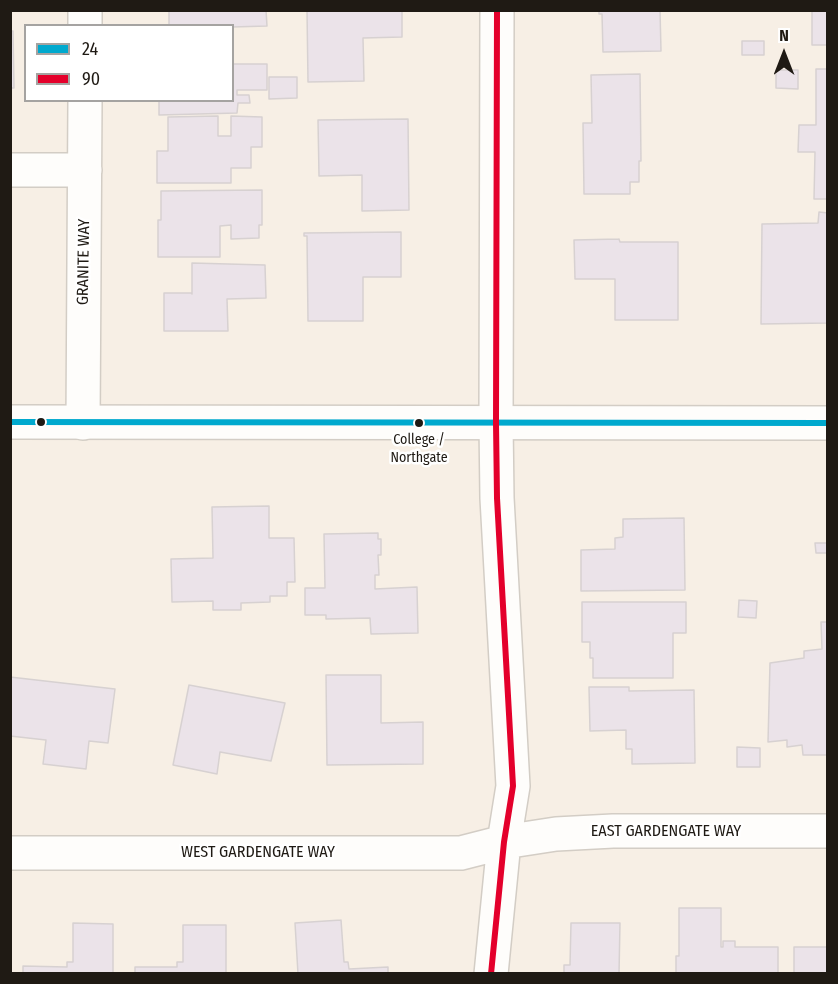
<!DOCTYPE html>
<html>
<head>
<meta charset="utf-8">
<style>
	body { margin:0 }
	#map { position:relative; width:838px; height:984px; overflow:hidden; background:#f7efe5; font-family:"Fira Sans Condensed",sans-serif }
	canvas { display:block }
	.frame { position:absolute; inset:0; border:12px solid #1f1a14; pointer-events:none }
	.legend { position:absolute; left:24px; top:24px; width:210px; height:78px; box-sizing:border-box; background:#fff; border:2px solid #a5a3a1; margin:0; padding:8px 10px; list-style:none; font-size:18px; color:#1f1a14 }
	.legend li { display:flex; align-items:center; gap:12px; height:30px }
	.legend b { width:30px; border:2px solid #a5a3a1 }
	.north { position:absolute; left:754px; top:24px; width:60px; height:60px; -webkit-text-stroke:4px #fff; paint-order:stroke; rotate:0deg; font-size:16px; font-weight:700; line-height:24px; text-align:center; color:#1f1a14 }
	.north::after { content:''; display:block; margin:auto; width:21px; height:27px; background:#1f1a14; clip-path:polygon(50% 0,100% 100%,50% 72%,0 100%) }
</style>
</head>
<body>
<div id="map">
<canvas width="838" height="984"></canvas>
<div class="frame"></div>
<ul class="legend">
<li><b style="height:8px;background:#00a9ce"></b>24</li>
<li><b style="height:8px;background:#e4002b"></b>90</li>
</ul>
<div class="north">N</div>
</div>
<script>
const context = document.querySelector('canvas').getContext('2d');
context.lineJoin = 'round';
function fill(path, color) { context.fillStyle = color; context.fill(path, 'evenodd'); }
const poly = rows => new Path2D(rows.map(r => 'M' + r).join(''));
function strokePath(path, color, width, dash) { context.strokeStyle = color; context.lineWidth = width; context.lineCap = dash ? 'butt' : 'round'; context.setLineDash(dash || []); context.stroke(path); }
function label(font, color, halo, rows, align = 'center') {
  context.font = font + ' "Fira Sans Condensed",sans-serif'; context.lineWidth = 5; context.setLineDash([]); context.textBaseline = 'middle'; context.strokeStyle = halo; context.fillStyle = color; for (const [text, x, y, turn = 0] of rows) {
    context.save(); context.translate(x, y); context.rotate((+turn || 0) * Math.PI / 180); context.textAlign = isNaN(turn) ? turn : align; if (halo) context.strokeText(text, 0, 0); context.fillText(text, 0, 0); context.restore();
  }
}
const building = poly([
	[169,10,266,10,267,26,232,27,232,26,169,26,169,10],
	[307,10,402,10,402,37,363,38,364,81,308,82,307,10],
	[599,10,660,10,661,51,603,52,602,14,599,14,599,10],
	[812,10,828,10,828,45,812,45,812,10],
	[10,31,13,31,14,88,10,88,10,31],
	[742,41,764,41,764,55,742,55,742,41],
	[232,64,267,64,267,90,237,90,237,95,249,95,250,103,238,103,237,113,159,115,159,100,232,100,232,64],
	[816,69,828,69,828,199,814,199,815,152,798,152,799,125,816,125,816,69],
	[776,70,798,70,798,89,776,88,776,70],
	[640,74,641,161,639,161,639,182,630,182,630,194,584,194,583,123,592,123,591,75,640,74],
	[269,77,297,77,297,98,269,99,269,77],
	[218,116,218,136,231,136,231,116,262,117,262,147,251,147,251,168,231,168,231,183,157,183,157,151,168,151,168,117,218,116],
	[408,119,409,210,362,211,362,175,319,176,318,120,408,119],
	[262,190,262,225,259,225,259,238,231,239,231,225,220,226,220,257,158,257,158,220,161,220,161,191,262,190],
	[819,212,828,213,827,323,761,324,762,224,818,223,819,212],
	[401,232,401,277,363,277,363,321,308,321,307,236,304,236,304,233,401,232],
	[619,239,620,242,678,242,678,320,615,320,615,279,575,279,574,240,619,239],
	[192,263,265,265,266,298,227,299,228,331,164,331,164,293,191,293,192,294,192,263],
	[269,506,269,538,294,538,295,582,287,582,287,596,270,596,270,602,241,603,241,610,213,610,213,601,172,602,171,559,213,558,212,507,269,506],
	[684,518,685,590,581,591,581,550,615,549,615,538,623,537,623,519,684,518],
	[378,533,378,539,381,539,381,555,378,555,379,575,375,575,375,589,417,587,418,633,371,634,370,618,326,619,326,615,305,615,305,588,325,588,324,534,378,533],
	[815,543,828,543,828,553,816,553,815,543],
	[739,600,757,601,756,618,738,617,739,600],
	[582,602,686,602,686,633,673,633,673,678,593,678,593,658,590,658,590,642,582,642,582,602],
	[821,622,828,622,828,755,803,755,802,745,787,747,787,740,768,742,770,663,804,658,804,651,822,649,821,622],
	[326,675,381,675,381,723,423,722,423,764,327,765,326,675],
	[10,677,115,689,108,743,89,741,86,769,43,764,46,740,10,736,10,677],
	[189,685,285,703,271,761,220,752,217,774,173,765,189,685],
	[589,687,629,687,629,691,694,690,695,763,632,764,632,749,626,749,626,730,590,731,589,687],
	[737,747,760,748,760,767,737,767,737,747],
	[679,908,721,908,721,947,723,947,723,941,735,941,735,947,778,947,778,974,676,974,676,956,679,956,679,908],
	[341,920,344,962,348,962,349,969,388,967,388,974,298,974,295,923,341,920],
	[73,923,113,924,113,973,23,974,23,966,67,967,67,962,73,962,73,923],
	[571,923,620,923,619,974,564,974,564,965,570,965,571,923],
	[183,925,226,925,226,974,135,974,135,967,177,967,177,962,183,962,183,925],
	[794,947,828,947,828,974,794,974,794,947]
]);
fill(building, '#ebe3e9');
strokePath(building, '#d7d1d1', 1.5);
const minor = poly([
	[85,10,85,26],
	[10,170,85,170],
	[83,423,85,100],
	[10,853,461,853,504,842,556,834,613,831,828,831],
	[491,974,504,842,513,786,497,498,496,423,497,10]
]);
const secondary = poly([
	[10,422,828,423]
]);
strokePath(minor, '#d3cdc5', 36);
strokePath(secondary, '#d3cdc5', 36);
strokePath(minor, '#fefdfb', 33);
strokePath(secondary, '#fefdfb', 33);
strokePath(poly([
	[10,422,828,423]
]), '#00a9ce', 6);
strokePath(poly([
	[491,974,504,842,513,786,497,498,496,423,497,10]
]), '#e4002b', 6);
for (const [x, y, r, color] of [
	[41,422,5,"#1f1a14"],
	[419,423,5,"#1f1a14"]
]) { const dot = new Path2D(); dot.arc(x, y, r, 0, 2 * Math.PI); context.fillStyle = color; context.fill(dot); strokePath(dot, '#fff', 2); }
label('14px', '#1f1a14', '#fff', [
	["College /",419,440],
	["Northgate",419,458]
]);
label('16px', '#1f1a14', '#fff', [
	["GRANITE WAY",84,262,-89],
	["EAST GARDENGATE WAY",666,832],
	["WEST GARDENGATE WAY",258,853]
]);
</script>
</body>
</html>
